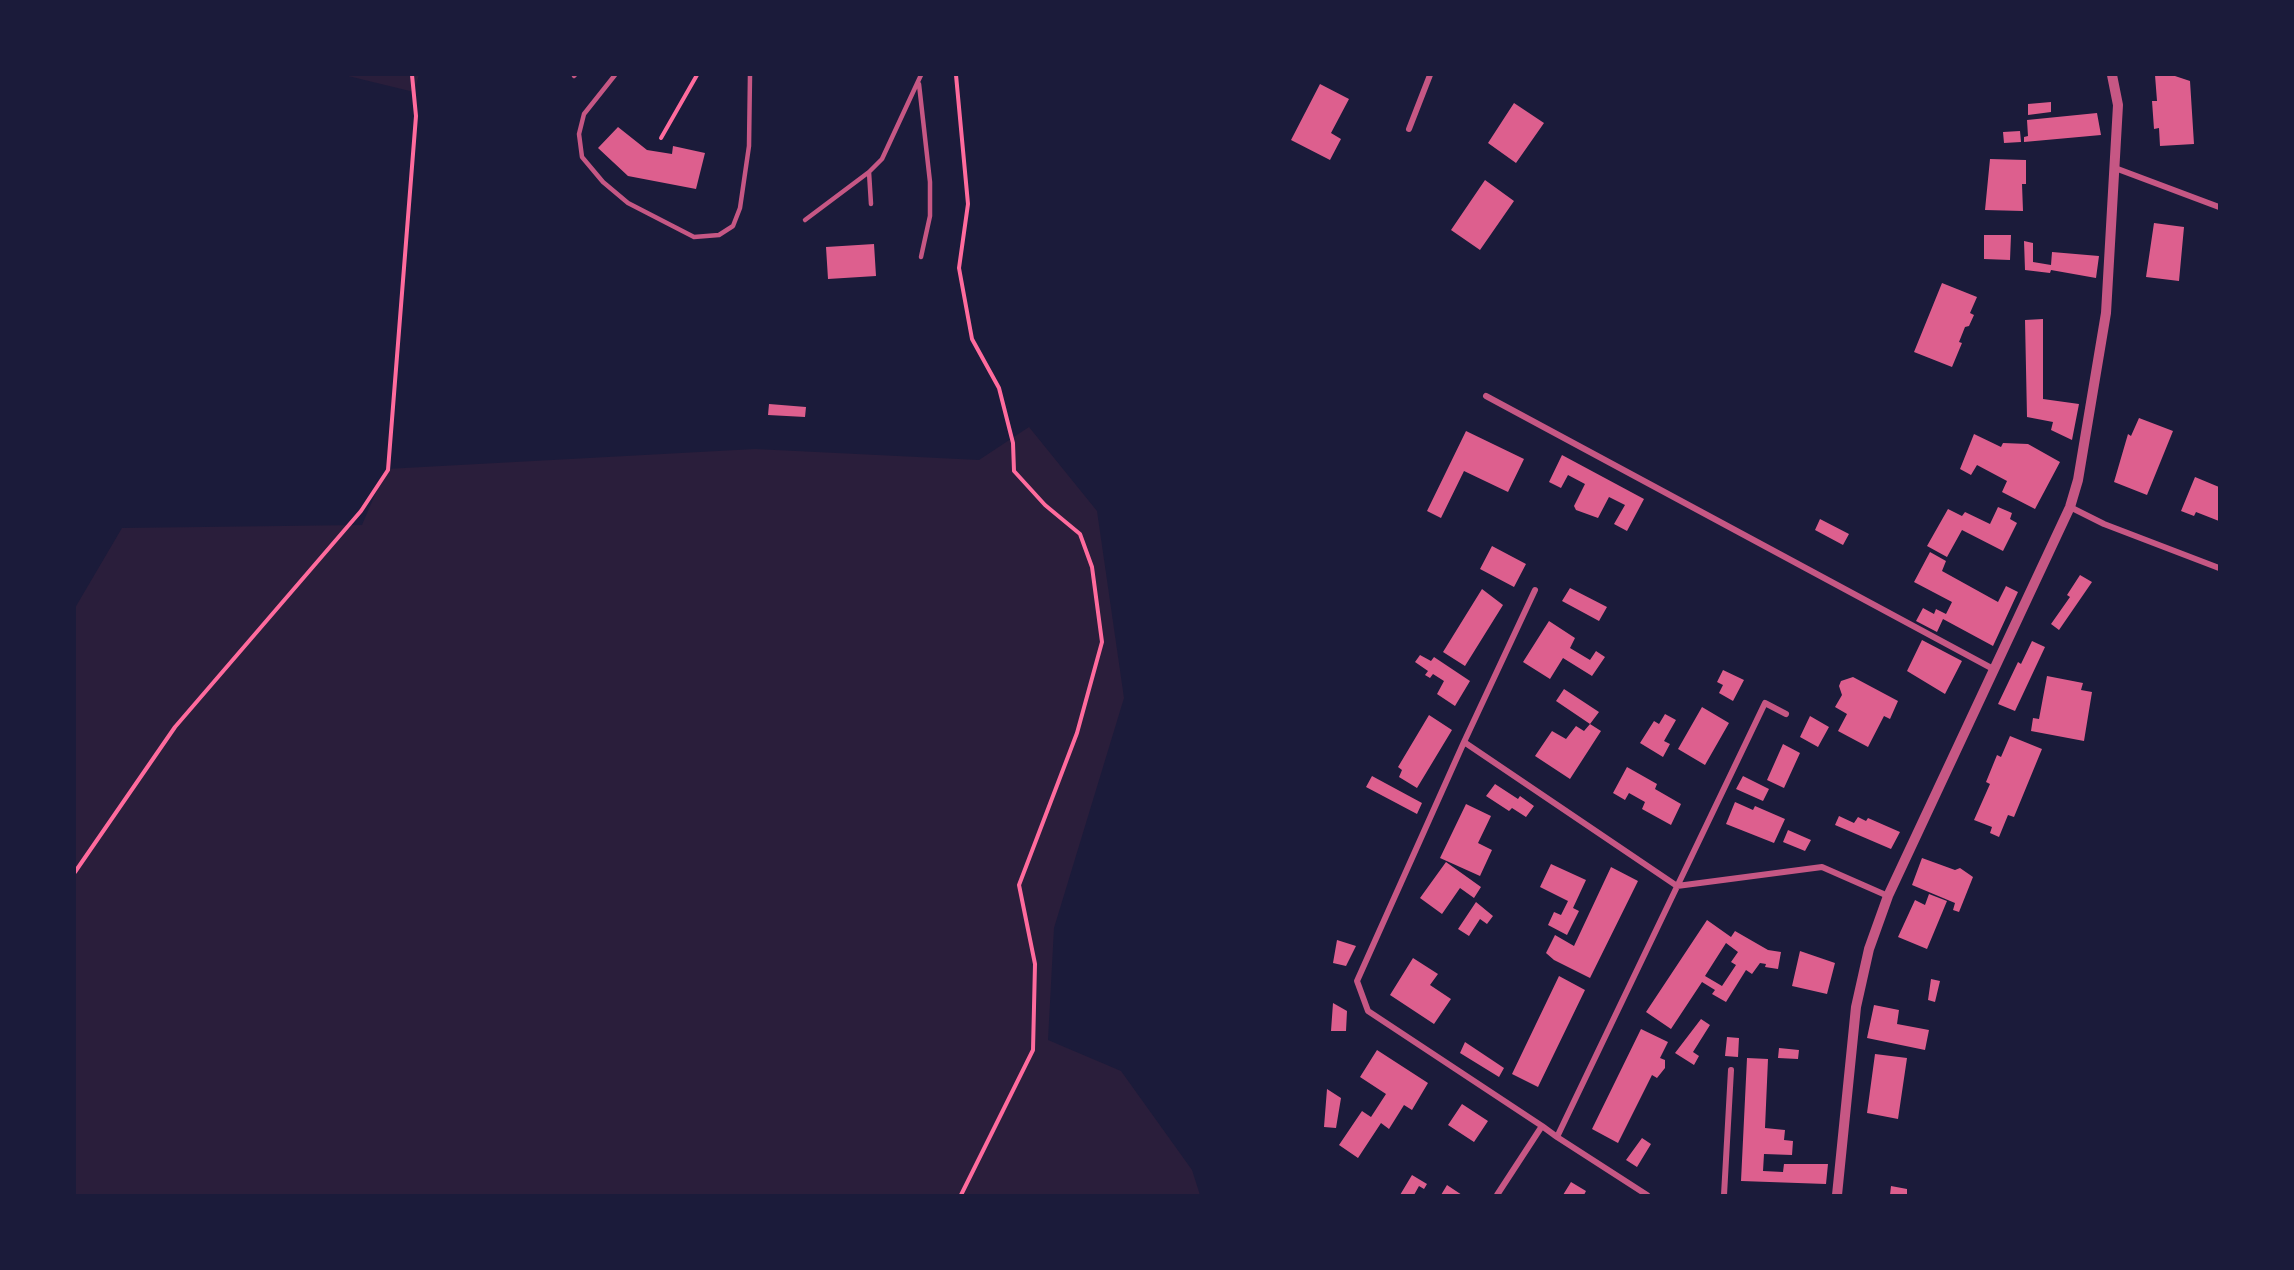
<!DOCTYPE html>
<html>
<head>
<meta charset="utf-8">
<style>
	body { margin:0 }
	#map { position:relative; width:2294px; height:1270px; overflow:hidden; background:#1b1b3a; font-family:Raleway,sans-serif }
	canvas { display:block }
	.frame { position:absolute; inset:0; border:76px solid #1b1b3a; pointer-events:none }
</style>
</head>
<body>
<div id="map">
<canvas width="2294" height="1270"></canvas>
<div class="frame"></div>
</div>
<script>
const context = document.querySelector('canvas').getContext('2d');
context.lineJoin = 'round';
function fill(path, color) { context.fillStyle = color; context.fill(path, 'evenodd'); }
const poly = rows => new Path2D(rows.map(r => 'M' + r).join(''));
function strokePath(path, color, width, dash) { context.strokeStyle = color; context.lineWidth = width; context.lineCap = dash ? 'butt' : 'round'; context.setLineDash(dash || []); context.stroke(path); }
fill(poly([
	[344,75,419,75,414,92],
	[1029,427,1097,511,1124,698,1054,928,1048,1040,1121,1071,1192,1170,1200,1195,75,1195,75,608,122,528,362,525,386,469,755,449,979,460]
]), '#2a1e3b');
fill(poly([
	[2155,75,2172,75,2190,81,2194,144,2160,146,2159,128,2154,129,2152,101,2157,101],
	[1320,84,1349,99,1331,133,1341,139,1330,160,1291,140],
	[2051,102,2051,112,2028,115,2028,104],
	[1514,103,1544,123,1516,163,1488,143],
	[2097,113,2101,135,2024,142,2024,137,2028,136,2027,120],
	[618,127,647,150,672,154,673,146,705,153,696,189,628,176,598,148],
	[2020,131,2021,142,2004,143,2003,132],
	[1990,159,2026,160,2026,184,2022,184,2023,211,1985,210],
	[1485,180,1514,201,1480,250,1451,230],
	[2154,223,2184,227,2179,281,2146,277],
	[1984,235,2011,235,2010,260,1984,259],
	[2024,241,2033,243,2033,262,2051,265,2052,252,2099,256,2096,278,2051,270,2050,273,2025,270],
	[874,244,876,276,828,279,826,247],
	[1942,283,1977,297,1970,313,1974,315,1969,326,1965,327,1959,342,1962,343,1952,367,1914,352],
	[2043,319,2043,399,2079,404,2072,440,2051,430,2053,422,2027,417,2025,320],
	[769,404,806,407,805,417,768,415],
	[2139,418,2173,431,2147,495,2114,482,2128,434,2131,436],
	[1466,431,1524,459,1508,492,1464,471,1441,518,1427,511],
	[1974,434,2001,447,2003,443,2028,444,2060,462,2035,509,2002,492,2007,481,1977,465,1971,475,1960,469],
	[1562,455,1644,499,1627,531,1614,524,1625,505,1609,497,1598,518,1576,510,1574,506,1585,484,1568,475,1561,488,1549,482],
	[2195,477,2219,487,2219,521,2196,512,2194,516,2181,511],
	[1998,507,2012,513,2010,519,2017,523,2003,551,1962,530,1947,557,1927,546,1948,509,1962,516,1965,512,1990,524],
	[1820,519,1849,534,1843,545,1815,530],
	[1492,546,1526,564,1514,587,1480,569],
	[1930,552,1946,561,1942,571,1998,602,2006,586,2018,592,1993,646,1943,619,1937,632,1916,621,1923,608,1934,614,1936,609,1946,614,1952,602,1914,582],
	[2080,575,2092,582,2059,630,2051,624,2070,597,2067,595],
	[1570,588,1607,607,1599,621,1562,601],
	[1482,589,1503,605,1465,666,1443,652],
	[1549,621,1575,638,1570,648,1590,660,1596,651,1605,657,1592,676,1563,658,1550,679,1523,662],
	[1922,640,1962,661,1945,694,1907,671],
	[2032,641,2045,647,2015,711,1998,704,2018,662,2021,664],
	[1420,655,1431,661,1434,657,1470,681,1455,706,1437,694,1444,681,1433,674,1430,678,1425,675,1428,671,1415,662],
	[1723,670,1744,680,1733,701,1719,693,1723,685,1717,682],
	[2047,676,2083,683,2081,690,2092,692,2084,741,2031,731,2033,718,2039,719],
	[1853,677,1898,701,1890,719,1884,716,1868,747,1838,731,1847,714,1835,707,1842,695,1839,686,1841,681],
	[1564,689,1599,712,1590,724,1601,731,1570,779,1535,756,1552,731,1566,739,1576,726,1584,731,1590,724,1556,701],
	[1702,707,1729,723,1705,765,1678,749],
	[1665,714,1676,720,1664,741,1670,744,1663,757,1640,743,1654,721,1659,724],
	[1429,715,1452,730,1417,788,1399,777,1402,770,1398,767],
	[1810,716,1829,727,1818,747,1800,737],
	[2010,736,2042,749,2014,817,2008,815,1999,837,1990,833,1992,827,1974,820,1990,784,1986,782,1997,755,2001,757],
	[1783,744,1800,753,1784,788,1767,780],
	[1627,767,1657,784,1655,789,1681,804,1671,825,1642,809,1645,802,1629,793,1625,800,1613,793],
	[1372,776,1422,803,1417,814,1366,787],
	[1743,776,1769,789,1763,801,1736,789],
	[1495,784,1518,799,1520,796,1534,806,1526,817,1512,808,1509,811,1486,796],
	[1735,802,1753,810,1755,806,1785,819,1774,843,1726,824],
	[1466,804,1491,816,1478,843,1492,850,1480,876,1440,858],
	[1839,816,1854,823,1858,817,1866,821,1868,818,1900,832,1891,849,1835,825],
	[1788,830,1811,840,1805,851,1783,842],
	[1922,858,1955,870,1960,868,1973,877,1959,912,1953,910,1955,903,1912,885],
	[1446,862,1481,887,1474,898,1460,888,1442,914,1420,898],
	[1551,864,1586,880,1573,908,1579,911,1567,935,1548,925,1554,912,1561,915,1568,901,1540,887],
	[1611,867,1638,881,1590,978,1554,960,1546,953,1555,935,1574,946],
	[1929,894,1947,901,1927,949,1898,937,1915,900,1925,905],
	[1476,902,1493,916,1487,924,1480,919,1469,936,1458,929],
	[1707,920,1731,937,1735,931,1768,950,1781,952,1778,969,1765,967,1766,964,1760,963,1752,974,1746,970,1726,1002,1712,994,1715,990,1702,982,1671,1029,1646,1012],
	[1726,943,1738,952,1731,962,1736,965,1722,986,1705,976],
	[1337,940,1356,946,1346,966,1333,963],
	[1800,951,1835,963,1827,994,1792,986],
	[1413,958,1438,974,1430,985,1451,999,1434,1024,1390,995],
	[1559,976,1585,990,1538,1087,1512,1074],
	[1931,979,1940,981,1935,1002,1928,1000],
	[1333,1003,1347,1011,1346,1031,1331,1031],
	[1874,1005,1899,1010,1897,1024,1929,1030,1925,1050,1867,1038],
	[1701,1019,1710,1025,1693,1052,1699,1056,1694,1065,1675,1053],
	[1641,1029,1668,1042,1660,1058,1665,1060,1665,1068,1657,1078,1652,1075,1618,1143,1592,1129],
	[1727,1037,1739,1038,1738,1057,1725,1056],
	[1465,1042,1504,1068,1499,1077,1460,1053],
	[1779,1048,1799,1050,1798,1059,1778,1058],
	[1377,1050,1428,1083,1412,1110,1404,1105,1389,1129,1381,1123,1358,1158,1339,1145,1362,1111,1371,1117,1386,1094,1360,1077],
	[1875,1054,1907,1058,1898,1119,1867,1113],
	[1747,1058,1768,1059,1765,1128,1785,1130,1784,1140,1793,1141,1792,1155,1764,1154,1763,1171,1783,1172,1784,1164,1828,1164,1826,1184,1741,1181],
	[1327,1089,1341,1098,1336,1128,1324,1127],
	[1462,1104,1488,1121,1474,1142,1448,1125],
	[1642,1138,1651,1144,1637,1167,1626,1160],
	[1412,1175,1427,1184,1424,1189,1419,1186,1414,1195,1400,1195],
	[1571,1182,1586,1191,1584,1195,1563,1195],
	[1447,1185,1462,1195,1441,1195],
	[1891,1186,1907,1189,1907,1195,1890,1195]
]), '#dd5f8e');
strokePath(poly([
	[956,75,968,204,959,268,972,339,999,388,1013,443,1014,471,1045,505,1080,534,1092,567,1102,642,1077,733,1019,885,1035,964,1033,1050,961,1195],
	[661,138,697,75],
	[75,872,175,727,361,511,388,470,416,116,412,75]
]), '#ff6b9d', 4);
strokePath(poly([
	[615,75,584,114,579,134,582,157,603,182,628,203,694,237,719,235,733,226,740,208,749,146,750,75],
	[574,76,575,75],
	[919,84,930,182,930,216,921,257],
	[869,172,871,204],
	[805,220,869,172,882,159,921,75]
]), '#c65784', 4.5);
strokePath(poly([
	[1409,129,1430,75],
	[2115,168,2219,207],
	[1486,396,1995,670],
	[2070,507,2104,524,2219,568],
	[1535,590,1464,742,1677,886,1822,867,1888,896],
	[1464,742,1357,981,1368,1011,1542,1126,1497,1195],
	[1542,1126,1557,1137,1765,703,1786,714],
	[1557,1137,1647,1195],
	[1724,1195,1731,1070]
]), '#c65784', 6);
strokePath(poly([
	[1837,1195,1856,1007,1869,949,1888,896,2070,507,2078,480,2106,313,2118,105,2112,75]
]), '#c65784', 10);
</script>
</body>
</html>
